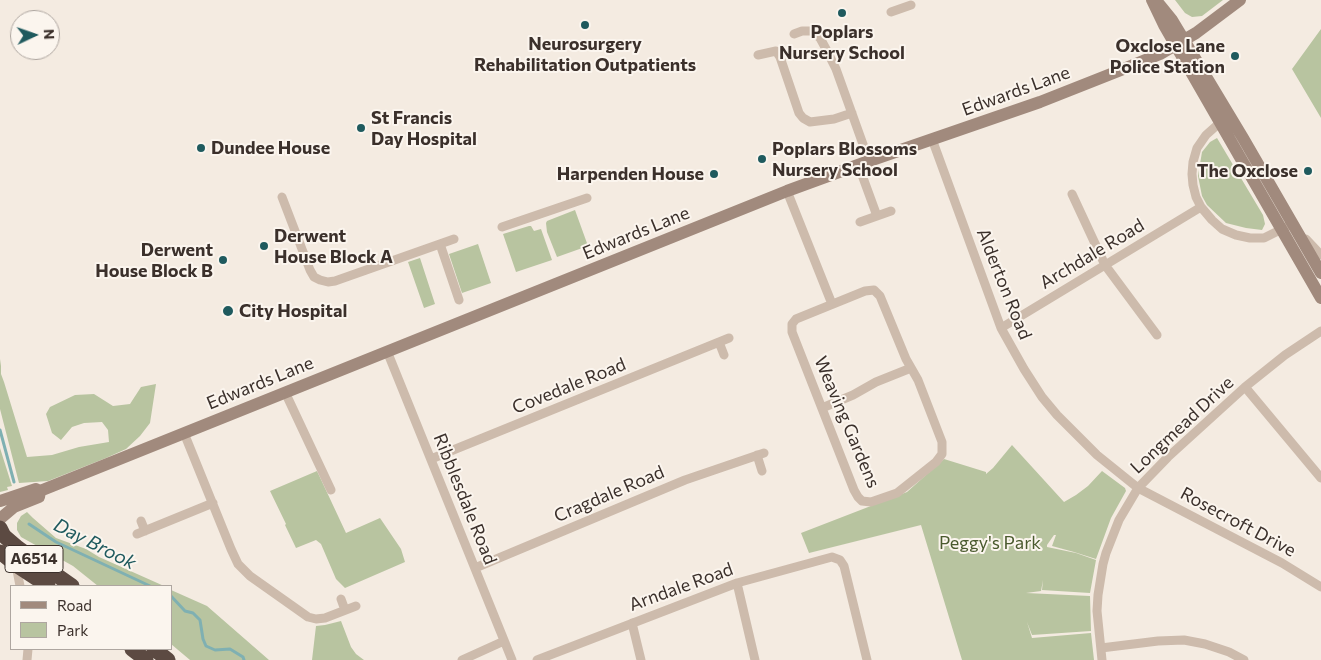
<!DOCTYPE html>
<html>
<head>
<meta charset="utf-8">
<style>
	body { margin:0 }
	#map { position:relative; width:1321px; height:660px; overflow:hidden; background:#f4ebe1; font-family:Commissioner,sans-serif }
	canvas { display:block }
	.legend { position:absolute; left:10px; top:585px; width:162px; height:65px; box-sizing:border-box; background:#fbf5ee; border:1px solid #aea6a0; margin:0; padding:6px 9px; list-style:none; font-size:15px; color:#3b302b }
	.legend li { display:flex; align-items:center; gap:10px; height:25px }
	.legend b { width:25px; border:1px solid #aea6a0 }
	.north { position:absolute; left:10px; top:10px; width:50px; height:50px; box-sizing:border-box; background:#fbf5ee; border:1px solid #aea6a0; border-radius:50%; rotate:87deg; font-size:14px; font-weight:700; line-height:20px; text-align:center; color:#3b302b }
	.north::after { content:''; display:block; margin:auto; width:18px; height:22px; background:#1f5a5e; clip-path:polygon(50% 0,100% 100%,50% 72%,0 100%) }
</style>
</head>
<body>
<div id="map">
<canvas width="1321" height="660"></canvas>
<ul class="legend">
<li><b style="height:6px;background:#a18a7d"></b>Road</li>
<li><b style="height:14px;background:#b8c4a0"></b>Park</li>
</ul>
<div class="north">N</div>
</div>
<script>
const context = document.querySelector('canvas').getContext('2d');
context.lineJoin = 'round';
function fill(path, color) { context.fillStyle = color; context.fill(path, 'evenodd'); }
const poly = rows => new Path2D(rows.map(r => 'M' + r).join(''));
function strokePath(path, color, width, dash) { context.strokeStyle = color; context.lineWidth = width; context.lineCap = dash ? 'butt' : 'round'; context.setLineDash(dash || []); context.stroke(path); }
function label(font, color, halo, rows, align = 'center') {
  context.font = font + ' Commissioner,sans-serif'; context.lineWidth = 4; context.setLineDash([]); context.textBaseline = 'middle'; context.strokeStyle = halo; context.fillStyle = color; for (const [text, x, y, turn = 0] of rows) {
    context.save(); context.translate(x, y); context.rotate((+turn || 0) * Math.PI / 180); context.textAlign = isNaN(turn) ? turn : align; if (halo) context.strokeText(text, 0, 0); context.fillText(text, 0, 0); context.restore();
  }
}
fill(poly([
	[1175,0,1223,0,1202,16,1192,17,1185,13],
	[1321,29,1321,118,1292,69],
	[1217,138,1263,215,1265,224,1262,230,1246,228,1226,223,1207,205,1202,196,1198,176,1202,152,1210,142],
	[575,210,588,246,557,257,547,232,546,223,547,221,552,219],
	[529,226,531,226,534,231,541,229,552,260,516,272,503,234],
	[478,244,491,283,462,293,449,254],
	[420,258,435,304,424,308,408,262],
	[0,359,1,366,1,374,4,382,27,457,52,455,79,447,109,442,108,430,102,422,84,423,72,427,61,440,52,433,46,414,50,407,75,395,94,394,113,406,130,404,141,387,156,384,150,423,140,436,126,449,106,458,48,481,19,483,0,409],
	[1012,445,1064,502,1076,495,1088,486,1102,471,1125,488,1126,491,1111,518,1096,559,1074,552,1052,546,1056,535,1054,535,1047,545,1047,547,1076,553,1096,560,1090,593,1042,590,1043,580,1041,591,1026,593,1090,596,1091,631,1032,635,1027,622,1032,638,1091,633,1094,660,962,660,921,525,809,553,801,533,907,492,944,459,986,472,986,474,993,468],
	[0,448,12,486,7,487,8,490,0,492],
	[317,471,346,533,380,518,401,549,405,562,345,588,336,579,321,544,316,540,296,548,285,525,286,524,270,491],
	[27,512,33,518,56,538,86,549,99,557,164,586,98,586,73,566,21,537,17,530,17,523,21,516],
	[171,590,207,606,269,660,190,660,171,644],
	[341,621,351,647,356,654,364,660,312,660,316,626,325,625]
]), '#b8c4a0');
strokePath(poly([
	[0,430,14,482],
	[29,524,56,542,150,586],
	[171,596,185,611,193,613,200,620,203,639,206,646,215,650,230,649,243,657,244,660]
]), '#7fb0b2', 3);
strokePath(poly([
	[891,12,911,5],
	[794,34,802,31,812,31,820,38,826,49,836,69,869,161],
	[758,55,776,51,780,57,799,113,803,118,810,122,834,119,852,113],
	[1224,119,1206,135,1197,148,1193,162,1192,174,1193,185,1196,197,1201,207,1212,220,1222,229,1236,235,1250,238,1264,238,1286,227],
	[932,139,1001,328,1024,369,1042,397,1057,415,1097,455,1138,488,1282,563,1321,587],
	[858,164,877,216],
	[787,191,832,304],
	[1072,194,1105,265,1157,335],
	[282,197,310,270,314,277,320,280,328,282,335,281,454,239],
	[860,222,891,211],
	[502,227,587,198],
	[1306,239,1321,255],
	[440,244,459,300],
	[874,290,880,296,906,359,918,380,942,442,942,454,936,462,897,493,871,502,862,501,858,497,854,490,792,332,792,324,796,319,865,291,874,290],
	[1001,328,1201,207],
	[719,342,724,355],
	[387,351,512,660],
	[1245,387,1321,478],
	[285,392,331,490],
	[822,408,853,395,876,382,911,368],
	[184,433,231,549,238,564,250,576,308,617,316,619,325,618,356,606],
	[757,455,762,471],
	[431,459,729,338],
	[141,521,145,531],
	[137,534,213,503],
	[16,565,20,586],
	[475,568,685,480,764,453],
	[737,583,755,660],
	[341,599,345,610],
	[632,623,641,660],
	[1101,648,1158,641,1184,640,1205,644,1229,652,1244,660],
	[27,660,28,649],
	[462,660,504,641],
	[537,660,737,583,832,557,840,560,844,566,867,660],
	[1102,660,1097,611,1098,595,1103,564,1106,553,1119,520,1138,488,1168,457,1245,387,1285,355,1321,331]
]), '#cdbbac', 9);
strokePath(poly([
	[1152,0,1164,25,1321,298],
	[1159,4,1172,20,1243,138,1321,273],
	[0,501,36,489,40,491,787,191,869,161,1040,102,1121,70,1160,54,1196,33,1240,0],
	[1,518,14,507,39,497,40,491]
]), '#a18a7d', 12);
strokePath(poly([
	[0,528,4,536,18,548,72,586],
	[0,552,16,565,48,586],
	[132,649,146,660],
	[154,649,168,660]
]), '#5c4a42', 15);
for (const [x, y, r, color] of [
	[842,13,5,"#1f5a5e"],
	[585,25,5,"#1f5a5e"],
	[1235,56,5,"#1f5a5e"],
	[361,128,5,"#1f5a5e"],
	[201,148,5,"#1f5a5e"],
	[762,159,5,"#1f5a5e"],
	[1308,171,5,"#1f5a5e"],
	[714,174,5,"#1f5a5e"],
	[264,246,5,"#1f5a5e"],
	[223,260,5,"#1f5a5e"],
	[228,311,6,"#1f5a5e"]
]) { const dot = new Path2D(); dot.arc(x, y, r, 0, 2 * Math.PI); context.fillStyle = color; context.fill(dot); strokePath(dot, '#fbf5ee', 2); }
for (const [x, y, w] of [
	[34,559,58]
]) { const box = new Path2D(); box.roundRect(x - w / 2, y - 13.5, w, 27, 4); context.fillStyle = '#fbf5ee'; context.fill(box); strokePath(box, '#3b302b', 1); }
label('bold 16px', '#3b302b', null, [
	["A6514",34,559]
]);
label('bold 18px', '#3b302b', '#fbf5ee', [
	["Poplars",842,32,"center"],
	["Nursery School",842,53,"center"],
	["Neurosurgery",585,44,"center"],
	["Rehabilitation Outpatients",585,65,"center"],
	["Oxclose Lane",1225,46,"right"],
	["Police Station",1225,67,"right"],
	["St Francis",371,118],
	["Day Hospital",371,139],
	["Dundee House",211,148],
	["Poplars Blossoms",772,149],
	["Nursery School",772,170],
	["The Oxclose",1298,171,"right"],
	["Harpenden House",704,174,"right"],
	["Derwent",274,236],
	["House Block A",274,257],
	["Derwent",213,250,"right"],
	["House Block B",213,271,"right"],
	["City Hospital",239,311]
], 'left');
label('18px', '#3b302b', '#fbf5ee', [
	["Edwards Lane",1016,91,-20],
	["Edwards Lane",636,233,-22],
	["Archdale Road",1092,254,-31],
	["Alderton Road",1004,284,68],
	["Edwards Lane",260,383,-22],
	["Covedale Road",569,386,-22],
	["Weaving Gardens",847,422,67],
	["Longmead Drive",1182,425,-43],
	["Cragdale Road",609,494,-23],
	["Ribblesdale Road",465,499,68],
	["Rosecroft Drive",1238,522,28],
	["Arndale Road",681,587,-20]
]);
label('18px', '#4a5a2e', '#fbf5ee', [
	["Peggy's Park",990,543]
]);
label('italic 19px', '#1f5a5e', '#fbf5ee', [
	["Day Brook",95,544,27]
]);
</script>
</body>
</html>
